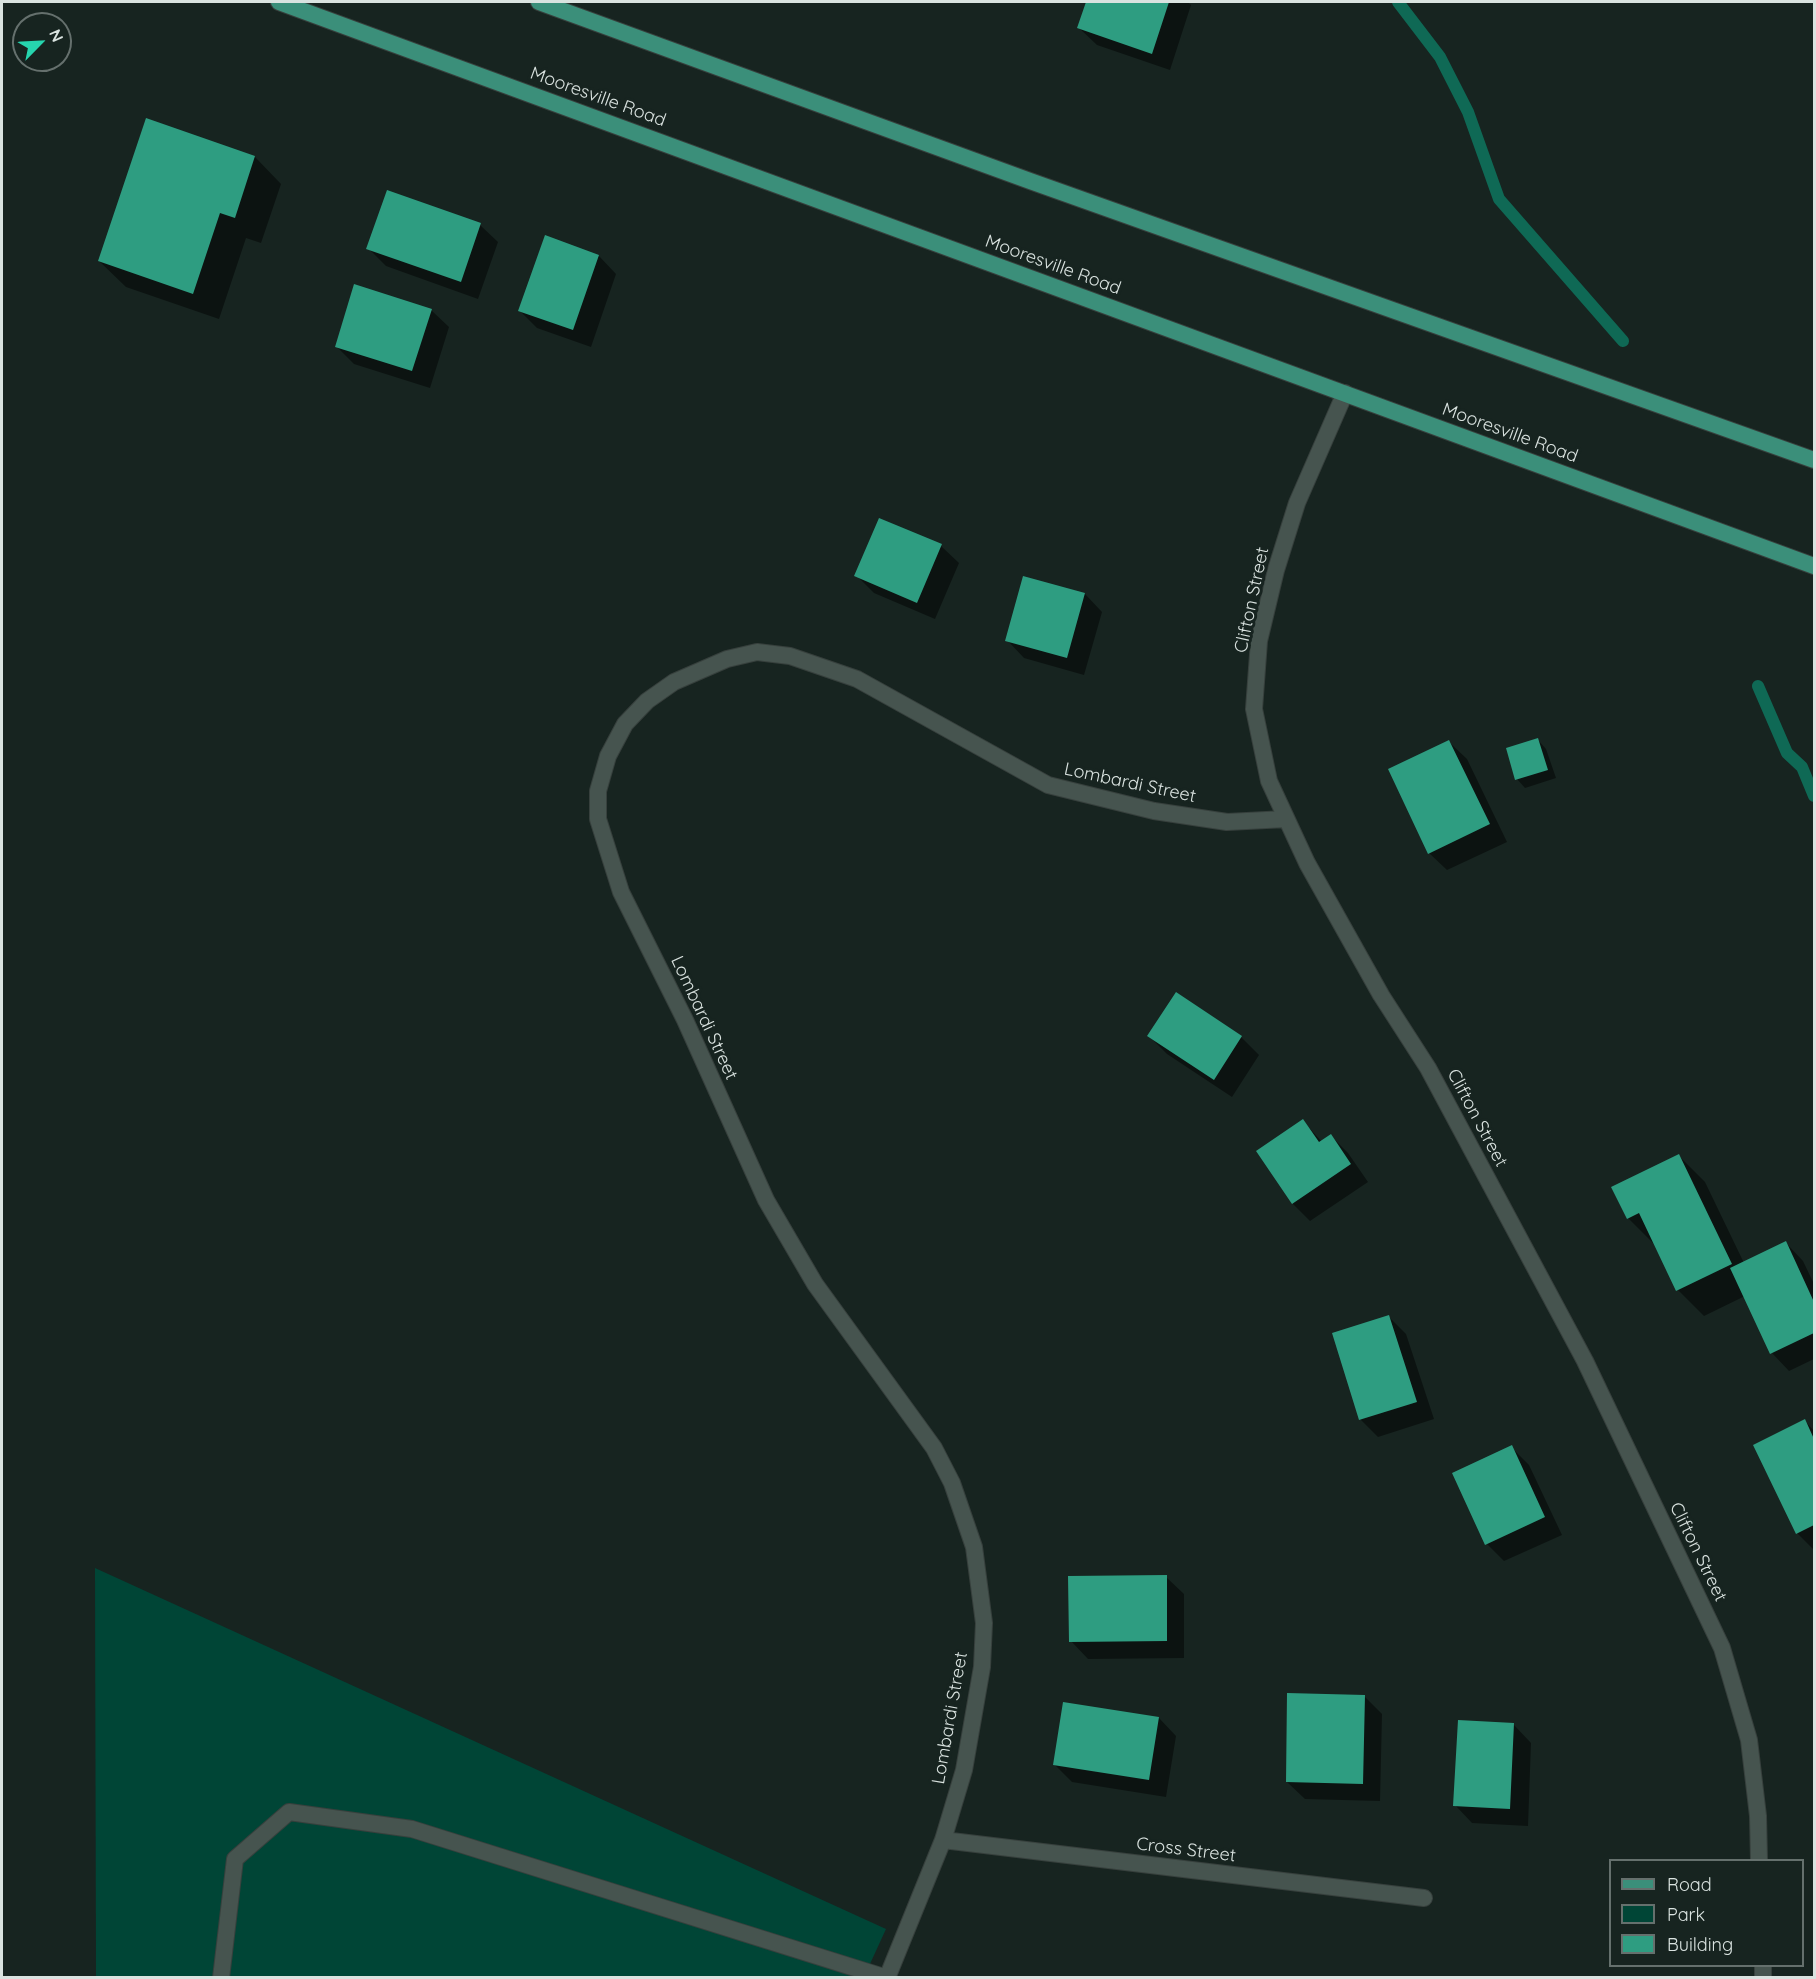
<!DOCTYPE html>
<style>
body{margin:0}
#map{position:relative;width:1816px;height:1979px;overflow:hidden;background:#172420;font-family:Quicksand,sans-serif}
canvas{display:block}
.frame{position:absolute;inset:0;border:3px solid #dae3e0;pointer-events:none}
.legend{position:absolute;left:1609px;top:1859px;width:195px;height:108px;box-sizing:border-box;background:#172420;border:2px solid #65706d;margin:0;padding:8px 10px;list-style:none;font-size:18px;color:#dae3e0}
.legend li{display:flex;align-items:center;gap:12px;height:30px}
.legend b{width:30px;border:2px solid #65706d}
.north{position:absolute;left:12px;top:12px;width:60px;height:60px;box-sizing:border-box;background:#172420;border:2px solid #65706d;border-radius:50%;rotate:66deg;font-size:16px;font-weight:700;line-height:24px;text-align:center;color:#dae3e0}
.north::after{content:'';display:block;margin:auto;width:21px;height:27px;background:#26d5ae;clip-path:polygon(50% 0,100% 100%,50% 72%,0 100%)}
</style>
<div id="map">
<canvas width="1816" height="1979"></canvas>
<div class="frame"></div>
<ul class="legend">
<li><b style="height:8px;background:#3b8f7a"></b>Road</li>
<li><b style="height:16px;background:#004536"></b>Park</li>
<li><b style="height:16px;background:#2e9d81"></b>Building</li>
</ul>
<div class="north">N</div>
</div>
<script>
const ctx = document.querySelector('canvas').getContext('2d');
ctx.lineJoin = 'round';
function paint(path, color) { ctx.fillStyle = color; ctx.fill(path, 'evenodd'); }
function trace(path, color, width, dash) { ctx.strokeStyle = color; ctx.lineWidth = width; ctx.lineCap = dash ? 'butt' : 'round'; ctx.setLineDash(dash || []); ctx.stroke(path); }
function drawText(font, color, halo, rows, align = 'center') {
  ctx.font = font + ' Quicksand,sans-serif'; ctx.lineWidth = 6; ctx.setLineDash([]); ctx.textBaseline = 'middle'; ctx.strokeStyle = halo; ctx.fillStyle = color; for (const [text, x, y, turn = 0] of rows) {
    ctx.save(); ctx.translate(x, y); ctx.rotate((+turn || 0) * Math.PI / 180); ctx.textAlign = isNaN(turn) ? turn : align; if (halo) ctx.strokeText(text, 0, 0); ctx.fillText(text, 0, 0); ctx.restore();
  }
}
paint(new Path2D(`
 M95,1568L886,1929L864,1977H96Z`), '#004536');
paint(new Path2D(`
 M1088,2H1188L1191,5L1170,70L1097,45L1079,28Z
 M255,157L281,184L261,243L246,238L219,319L126,287L99,261Z
 M388,192L480,225L498,242L478,299L386,266L368,248Z
 M599,256L616,274L591,347L537,328L520,311Z
 M431,310L449,327L430,388L354,364L337,347Z
 M941,546L959,563L935,619L874,593L856,575Z
 M1024,578L1085,594L1102,612L1084,675L1024,658L1007,640Z
 M1538,740L1546,749L1556,778L1525,788L1517,779Z
 M1449,742L1467,759L1507,842L1447,870L1429,853Z
 M1176,994L1241,1037L1259,1055L1232,1097L1167,1054L1149,1036Z
 M1303,1121L1322,1142L1331,1136L1348,1153L1368,1182L1310,1221L1293,1204L1258,1151Z
 M1679,1156L1705,1182L1744,1263L1786,1243L1803,1261L1814,1284V1359L1789,1371L1772,1353L1745,1296L1704,1316L1678,1290L1654,1244L1628,1218Z
 M1389,1317L1406,1334L1434,1419L1378,1437L1360,1419Z
 M1805,1421L1814,1431V1550L1797,1533Z
 M1511,1447L1529,1465L1562,1535L1504,1561L1487,1544Z
 M1166,1577L1184,1594V1658L1088,1659L1071,1641Z
 M1364,1696L1382,1714L1380,1801L1305,1799L1287,1782Z
 M1159,1718L1176,1736L1166,1797L1072,1782L1054,1764Z
 M1514,1725L1531,1743L1528,1826L1472,1823L1455,1805Z`), '#0007');
trace(new Path2D(`
 M1398,2L1440,57L1468,112L1499,199L1623,341
 M1758,686L1787,753L1802,767L1814,796`), '#0f6955', 12);
paint(new Path2D(`
 M1086,2H1169L1152,54L1077,28Z
 M146,118L255,156L235,218L220,213L193,294L98,261Z
 M387,190L481,223L461,282L366,249Z
 M545,235L599,255L573,330L518,311Z
 M354,284L432,309L412,371L335,347Z
 M879,518L942,544L917,603L854,576Z
 M1023,576L1085,593L1067,658L1005,641Z
 M1538,738L1548,770L1515,780L1506,748Z
 M1449,740L1490,824L1428,854L1388,769Z
 M1176,992L1242,1036L1214,1080L1147,1036Z
 M1303,1119L1319,1142L1331,1134L1351,1164L1292,1204L1256,1151Z
 M1679,1154L1732,1264L1676,1291L1639,1213L1627,1219L1611,1187Z
 M1786,1241L1814,1302V1333L1770,1354L1730,1268Z
 M1389,1315L1417,1402L1359,1420L1332,1333Z
 M1805,1419L1814,1439V1525L1796,1534L1753,1445Z
 M1512,1445L1545,1517L1485,1545L1452,1473Z
 M1167,1575V1641L1069,1642L1068,1576Z
 M1287,1693L1365,1695L1363,1784L1286,1782Z
 M1063,1702L1159,1717L1149,1780L1053,1765Z
 M1458,1720L1514,1723L1510,1809L1453,1806Z`), '#2e9d81');
const service = new Path2D(`
 M221,1978L235,1859L289,1812L412,1829L887,1978`);
const minor = new Path2D(`
 M1345,393L1297,503L1276,570L1259,641L1254,709L1269,781L1307,863L1381,995L1428,1068L1585,1361L1722,1648L1749,1740L1758,1816L1759,1860
 M943,1840L1424,1898
 M1763,1966V1978
 M887,1978L943,1840L964,1770L982,1667L984,1623L974,1547L952,1483L934,1448L815,1284L766,1200L685,1020L621,892L598,819V791L608,756L625,724L647,701L674,682L727,659L757,652L790,656L857,679L1048,785L1154,811L1227,822L1286,819`);
const primary = new Path2D(`
 M279,2L1814,566
 M539,2L1030,181L1814,460`);
trace(service, '#37403d', 18);
trace(minor, '#37403d', 18);
trace(primary, '#37403d', 18);
trace(service, '#46544f', 16);
trace(minor, '#46544f', 16);
trace(primary, '#3b8f7a', 16);
drawText('18px', '#dae3e0', '#172420', [
 ["Mooresville Road",598,97,20],
 ["Mooresville Road",1053,265,20],
 ["Mooresville Road",1510,433,20],
 ["Clifton Street",1252,600,-78],
 ["Lombardi Street",1130,783,12],
 ["Lombardi Street",704,1018,65],
 ["Clifton Street",1477,1118,62],
 ["Clifton Street",1698,1552,64],
 ["Lombardi Street",950,1718,-80],
 ["Cross Street",1186,1850,7]
]);
</script>
